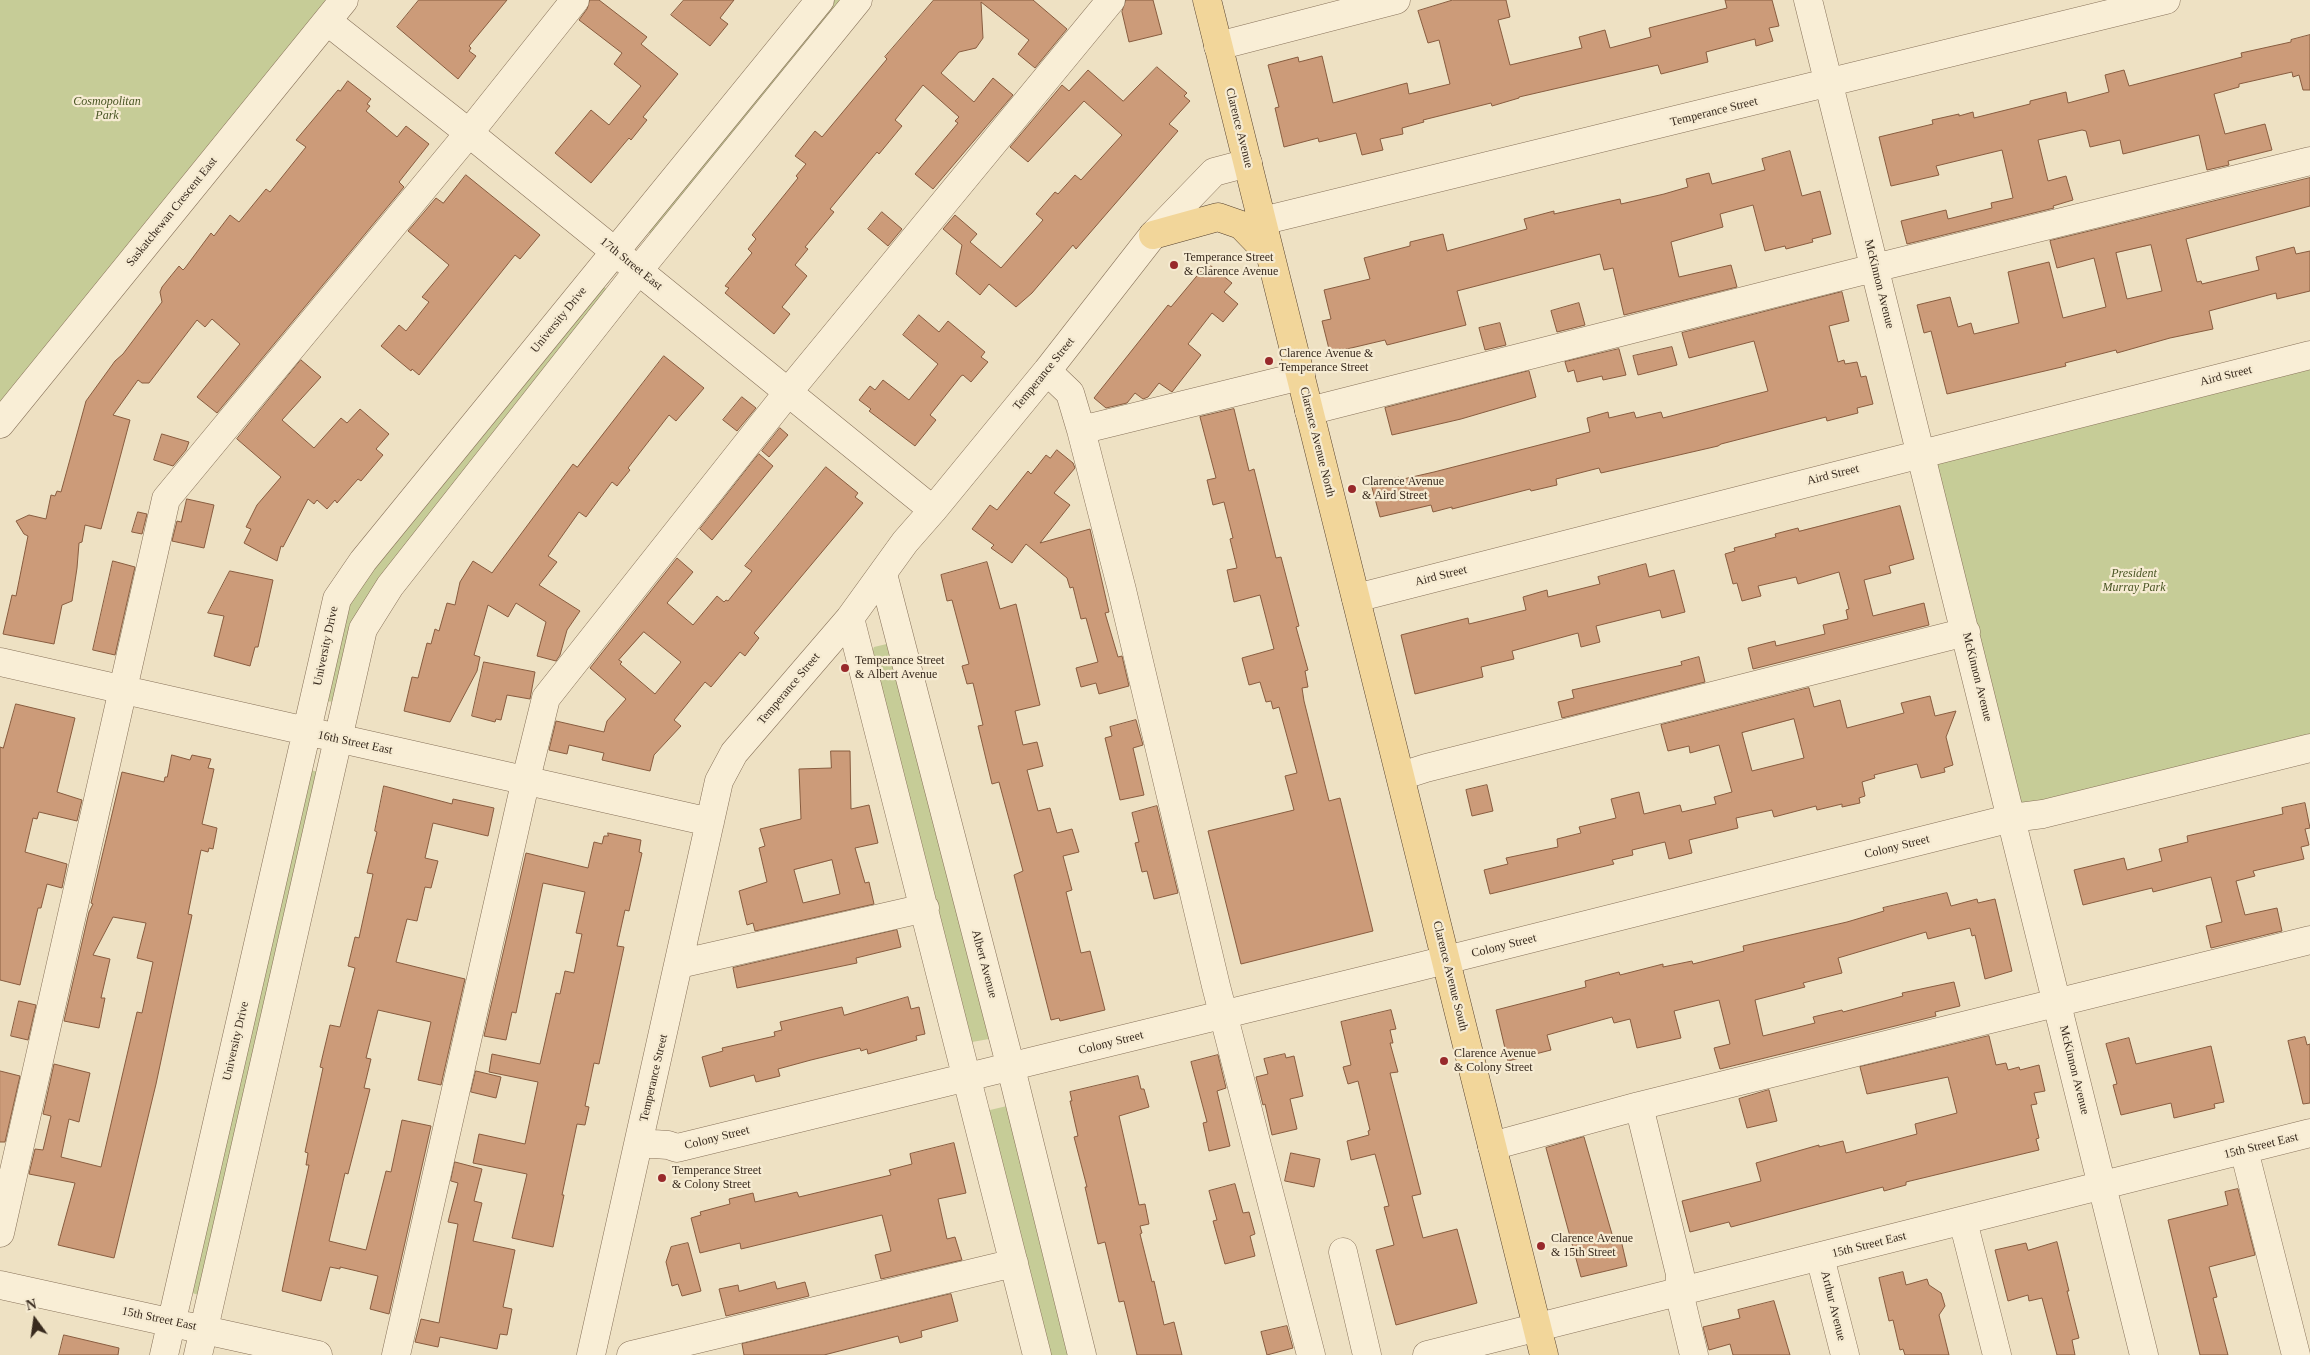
<!DOCTYPE html>
<style>
body{margin:0}
#map{position:relative;width:2310px;height:1355px;overflow:hidden;background:#eee1c3;font-family:Georgia,serif}
canvas{display:block}
.north{position:absolute;left:10px;top:1295px;width:50px;height:50px;-webkit-text-stroke:4px #f6ebd2;paint-order:stroke;rotate:346deg;font-size:14px;font-weight:700;line-height:20px;text-align:center;color:#382a1e}
.north::after{content:'';display:block;margin:auto;width:18px;height:22px;background:#382a1e;clip-path:polygon(50% 0,100% 100%,50% 72%,0 100%)}
</style>
<div id="map">
<canvas width="2310" height="1355"></canvas>
<div class="north">N</div>
</div>
<script>
const ctx = document.querySelector('canvas').getContext('2d');
ctx.lineJoin = 'round';
function paint(path, color) { ctx.fillStyle = color; ctx.fill(path, 'evenodd'); }
function trace(path, color, width, dash) { ctx.strokeStyle = color; ctx.lineWidth = width; ctx.lineCap = dash ? 'butt' : 'round'; ctx.setLineDash(dash || []); ctx.stroke(path); }
function drawText(font, color, halo, rows, align = 'center') {
  ctx.font = font + ' Georgia,serif'; ctx.lineWidth = 4.5; ctx.setLineDash([]); ctx.textBaseline = 'middle'; ctx.strokeStyle = halo; ctx.fillStyle = color; for (const [text, x, y, turn = 0] of rows) {
    ctx.save(); ctx.translate(x, y); ctx.rotate((+turn || 0) * Math.PI / 180); ctx.textAlign = isNaN(turn) ? turn : align; if (halo) ctx.strokeText(text, 0, 0); ctx.fillText(text, 0, 0); ctx.restore();
  }
}
paint(new Path2D(`
 M0,0H326L0,423Z
 M830,0H848L654,237L647,231Z
 M601,285L610,291L399,557L335,702L326,701L339,630L354,593Z
 M2310,356V743L2012,818L1921,453Z
 M891,643L991,1034L989,1039L972,1042L872,652L874,647Z
 M309,770L320,772L202,1296L192,1293L191,1291Z
 M1007,1106L1072,1355H1047L987,1114L990,1110Z`), '#c6cc97');
const building = new Path2D(`
 M419,0H507L469,46L471,48L469,51L476,56L458,79L397,27Z
 M590,0H599L647,37L641,44L678,74L643,117L647,120L631,140L629,138L591,183L555,153L591,110L609,125L641,86L614,64L622,53L579,20L587,9Z
 M684,0H734L720,18L728,24L710,46L671,15Z
 M934,0H1033L1067,29L1035,68L1018,54L1029,40L981,2L983,38L976,48L959,52L941,73L974,102L993,78L1013,95L933,189L915,174L958,123L955,121L959,117L923,85L895,120L902,126L879,154L877,152L830,209L834,212L805,247L808,249L795,265L807,276L782,307L790,314L774,334L725,293L729,288L725,286L752,253L748,249L756,239L752,235L798,178L796,176L806,164L795,156L815,131L822,137L887,59L885,57Z
 M1126,0H1153L1162,34L1129,42L1122,12Z
 M1453,0H1506L1510,17L1498,20L1510,65L1582,48L1579,37L1605,30L1610,48L1651,37L1649,28L1727,8L1725,0H1772L1779,26L1769,28L1773,41L1756,46L1755,39L1706,52L1708,62L1661,74L1658,65L1519,97V98L1492,106L1491,103L1423,120L1424,122L1402,128L1403,134L1380,139L1383,150L1362,155L1356,133L1319,142L1318,138L1284,147L1275,108L1279,107L1268,65L1298,57L1299,62L1322,56L1333,103L1407,83L1409,94L1450,84L1439,40L1428,43L1418,11Z
 M2310,35V90H2303L2299,75L2293,77L2292,72L2239,84V87L2214,94L2225,134L2265,124L2272,150L2228,161L2229,165L2207,170L2199,135L2123,154L2120,140L2090,147L2086,131L2082,130L2038,140L2048,181L2066,176L2073,200L2053,206L2054,208L1907,244L1901,221L1946,210L1948,219L1992,208L1991,203L2013,198L2002,150L1936,166L1939,175L1891,186L1879,137L1933,124L1932,120L1959,114V116L1973,112L1974,118L2030,104V101L2066,92L2068,103L2109,92L2105,75L2124,70L2129,86L2242,57L2241,53L2291,42V40Z
 M1157,67L1187,93L1184,96L1190,101L1169,124L1178,131L1076,249L1073,245L1032,293L1016,307L989,284L980,295L956,274L962,245L943,229L955,215L977,234L970,242L1001,268L1043,220L1036,214L1055,192L1058,194L1075,175L1081,180L1122,135L1084,101L1028,162L1010,147L1062,85L1069,91L1088,70L1123,101Z
 M348,81L371,99L367,104L370,106L366,111L397,137L406,126L429,144L399,182L404,187L217,413L197,397L240,344L212,319L205,327L197,320L149,383H142L138,380L113,415L130,420L101,529L85,525L82,542L79,543L77,568L72,601L62,605L54,644L3,634L12,595L16,596L28,536L24,534L16,521L29,515L46,519L51,495L55,496L57,491L61,492L86,401L115,361L123,354L162,302L160,292L162,287L179,266L183,270L185,268L211,233L214,236L230,215L239,222L266,189L270,192L306,147L296,140L338,90L340,91Z
 M1790,151L1802,196L1820,191L1831,234L1812,239L1813,242L1786,249L1785,246L1765,251L1753,205L1720,214L1723,227L1671,242L1679,277L1731,265L1737,287L1624,315L1613,268L1604,270L1600,254L1457,291L1466,325L1387,345L1385,340L1330,353L1322,321L1331,319L1324,290L1370,279L1364,258L1410,246V242L1443,234L1447,251L1527,229L1524,219L1554,211V214L1620,199L1621,204L1664,194L1688,187L1686,179L1709,173L1712,184L1765,170L1762,159Z
 M466,175L540,235L520,259L515,255L419,375L412,369L411,371L381,346L399,325L406,331L429,302L422,297L449,265L408,231L436,198L443,203Z
 M2310,178V206L2186,239L2197,282L2201,281L2202,284L2259,270L2256,257L2294,247L2296,254L2310,251V291L2277,299L2276,293L2209,311L2213,329L2170,338L2117,353L2116,350L2065,363L2066,366L1947,394L1931,331L1924,333L1917,305L1950,297L1958,327L1971,323L1974,334L2019,323L2008,272L2049,262L2063,318L2106,307L2094,258L2057,268L2050,241ZM2151,245L2162,291L2127,299L2116,253Z
 M882,212L902,229L888,246L868,229Z
 M1211,266L1232,283L1224,292L1238,304L1223,322L1212,313L1188,344L1201,355L1172,392L1159,383L1148,397L1143,399L1135,393L1127,403L1106,408L1094,398L1168,305L1171,307L1201,271L1205,274Z
 M1842,292L1849,321L1829,326L1838,362L1844,360L1845,364L1857,362L1861,377L1866,376L1873,404L1857,408L1858,413L1827,421L1826,417L1721,444L1718,446L1601,473L1599,468L1556,479L1557,485L1531,491L1530,489L1452,509V507L1433,512L1431,505L1380,517L1371,484L1399,477V480L1434,472L1590,432L1587,418L1608,412L1609,418L1634,412L1636,418L1661,412L1663,418L1768,391L1754,341L1689,358L1682,333Z
 M1579,303L1585,325L1557,332L1551,311Z
 M919,315L939,332L948,321L985,352L981,357L988,362L971,382L963,375L961,376L930,415L936,420L915,446L869,411L871,409L859,400L870,386L875,390L883,380L909,400L938,364L903,335Z
 M1500,323L1506,345L1485,350L1479,328Z
 M1672,347L1677,365L1638,375L1633,356Z
 M1619,349L1626,375L1603,380L1602,376L1577,382L1574,370L1568,372L1565,362Z
 M664,356L704,388L676,421L669,415L628,468L630,470L617,486L612,482L586,517L579,512L548,556L557,562L539,585L580,611L567,630L560,655L556,661L537,656L546,622L516,603L508,617L488,605L474,655L480,657L477,671L450,722L404,711L412,677L418,678L427,643L431,644L435,629L439,631L447,603L455,605L460,582L473,561L492,573L573,464L577,467Z
 M301,360L321,377L282,420L314,448L341,418L347,423L360,409L389,434L376,449L383,455L361,481L358,479L337,503L335,500L327,509L317,500L314,504L308,499L283,547L281,546L277,561L244,543L251,529L246,527L257,505L281,477L237,439Z
 M1529,371L1536,397L1461,419L1392,435L1385,408Z
 M742,397L756,408L737,431L723,420Z
 M1234,409L1249,471L1254,469L1276,558L1281,557L1299,626L1296,627L1308,670L1305,671L1308,687L1302,688L1304,701L1329,801L1340,798L1373,931L1241,964L1208,831L1294,810L1285,776L1297,773L1279,707L1273,709L1271,701L1266,702L1260,682L1249,685L1242,658L1274,649L1260,595L1234,602L1227,570L1237,568L1230,539L1233,538L1224,502L1213,505L1207,480L1216,478L1200,417Z
 M780,428L788,435L769,457L762,451Z
 M162,434L189,442L186,450L173,466L154,460Z
 M1057,450L1073,463L1075,468L1054,493L1070,505L1040,543L1090,529L1109,612L1105,613L1118,657L1122,656L1129,686L1099,694L1096,683L1081,687L1076,668L1098,662L1086,618L1081,619L1073,587L1070,588L1067,578L1026,544L1012,563L991,548L994,545L972,529L990,505L997,510L1028,471L1031,474L1046,455L1050,458Z
 M759,454L773,466L712,540L700,529Z
 M826,467L858,493L855,497L863,503L754,633L759,638L745,656L740,652L711,687L705,682L674,720L681,726L654,755L650,771L602,760L604,753L569,745L567,754L549,750L556,721L604,732L607,721L626,699L590,668L677,558L693,572L667,603L693,625L717,596L724,602L726,600L728,601L752,571L745,566ZM644,632L681,662L655,694L620,664L622,662L619,660Z
 M187,499L214,505L204,548L172,541L177,521L181,522Z
 M1900,506L1914,559L1889,566L1891,573L1864,580L1873,616L1924,603L1929,625L1753,669L1748,648L1775,641L1776,646L1825,634L1823,625L1848,619L1846,610L1849,609L1839,572L1798,584L1796,577L1758,586L1761,596L1742,601L1737,583L1733,584L1725,554L1735,551L1734,548L1776,537L1775,534L1798,528L1799,531Z
 M138,512L147,514L142,534L132,532Z
 M113,561L135,567L115,655L93,650Z
 M987,562L1000,609L1016,604L1040,705L1015,711L1023,745L1037,742L1043,766L1027,770L1038,811L1050,808L1057,833L1072,829L1079,852L1063,856L1072,890L1066,892L1081,953L1090,951L1105,1010L1060,1021L1059,1018L1051,1020L1014,875L1023,871L999,782L992,784L978,726L983,725L973,683L967,684L962,666L969,664L952,600L947,601L941,575Z
 M1646,564L1649,577L1674,570L1685,612L1662,618L1660,610L1596,626L1600,642L1581,647L1578,633L1512,651L1514,659L1481,667L1483,677L1415,694L1401,635L1468,618L1469,624L1526,610L1523,597L1547,590L1548,597L1600,584L1598,577Z
 M230,571L273,580L258,647H255L250,666L214,656L224,616L208,613Z
 M1699,657L1705,682L1562,718L1558,702L1574,698L1572,690L1682,665L1681,662Z
 M484,662L535,672L530,699L507,695L501,720L496,719L495,722L472,716Z
 M1809,688L1814,707L1840,700L1847,728L1904,713L1901,703L1930,696L1935,716L1956,711L1946,737L1953,765L1944,768L1945,772L1921,778L1917,764L1874,775L1875,778L1862,782L1865,796L1859,798L1860,803L1842,807V804L1817,810L1816,806L1774,817L1772,810L1736,818L1738,828L1689,840L1692,853L1669,859L1665,842L1632,850L1633,855L1612,860L1614,864L1490,894L1484,870L1508,864L1506,858L1558,847L1557,839L1581,833L1579,827L1616,818L1611,799L1639,792L1644,814L1680,805L1682,812L1716,804L1714,797L1732,792L1719,745L1690,753L1689,746L1668,751L1661,725ZM1794,719L1804,758L1752,771L1742,733Z
 M16,704L75,718L57,792L82,800L77,821L39,812L37,819L33,818L25,852L67,864L62,888L47,884L41,908H38L20,985L0,980V747L3,748Z
 M1136,720L1143,745L1133,748L1144,795L1120,800L1105,738L1112,736L1110,727Z
 M831,751H850L851,809L869,805L878,843L855,848L865,883L869,882L874,904L755,931L753,923L747,925L739,891L767,882L759,848L765,846L760,829L801,819L799,769L831,768ZM832,860L840,894L803,903L794,870Z
 M172,755L190,760L192,755L211,759L208,768L214,769L202,824L217,828L213,849L209,848L208,852L201,850L188,914L192,915L156,1084L114,1258L58,1245L75,1183L29,1174L35,1149L43,1150L51,1116L43,1114L54,1064L90,1073L79,1122L69,1119L61,1157L101,1167L137,1012L142,1013L153,962L137,958L146,923L113,917L93,955L110,959L101,998H105L99,1028L64,1021L89,912L93,904L91,903L122,772L164,782L165,777H167Z
 M1487,785L1493,811L1472,816L1466,790Z
 M384,786L452,804L453,799L494,808L488,836L433,823L425,858L438,861L431,888L425,887L417,921L407,919L396,962L465,979L441,1085L418,1080L431,1022L378,1010L366,1058L371,1059L364,1088L370,1089L348,1174L345,1173L329,1241L366,1250L386,1171L391,1172L402,1120L431,1126L389,1314L370,1309L378,1276L340,1267V1269L330,1267L321,1301L282,1291L309,1165H306L308,1153L305,1152L323,1068L320,1067L330,1025L340,1027L355,968L348,966L355,937L359,938L373,874L367,873L377,832L375,831Z
 M2305,803L2310,828L2305,829L2309,845L2301,847L2304,859L2253,871L2255,876L2236,881L2245,915L2277,908L2282,931L2211,948L2206,926L2222,922L2211,877L2153,892L2152,888L2083,905L2074,870L2124,858L2127,870L2162,861L2159,849L2188,842L2187,836L2283,814L2282,808Z
 M1157,806L1178,893L1154,899L1147,871L1142,872L1135,843L1139,842L1132,813Z
 M608,833L641,840L639,852L642,853L629,911L625,910L617,946L624,947L599,1064L594,1063L585,1106L589,1107L585,1125L577,1124L562,1195H564L553,1247L512,1238L527,1174L473,1163L479,1134L525,1144L538,1082L489,1072L492,1054L540,1064L556,993L560,994L565,971L574,973L582,934L576,933L585,892L543,883L516,1013L512,1012L506,1040L484,1036L526,853L588,868L594,842L602,844L604,836H608Z
 M1947,893L1951,906L1977,899L1978,903L1995,899L2012,971L1985,979L1975,935L1972,936L1970,928L1928,939L1926,932L1838,958L1842,973L1803,983L1805,987L1755,1000L1763,1036L1815,1023L1813,1017L1842,1010L1843,1012L1903,996L1902,993L1954,982L1960,1006L1935,1012L1936,1016L1720,1069L1714,1048L1730,1044L1719,1000L1674,1011L1681,1038L1637,1048L1630,1019L1614,1023L1612,1017L1547,1035L1551,1050L1508,1061L1496,1010L1586,987L1585,981L1619,972L1620,975L1663,964V967L1692,961L1693,964L1744,951L1743,946L1847,922L1884,911L1883,908Z
 M897,930L901,947L856,958L857,963L737,988L733,968Z
 M908,997L911,1009L919,1007L925,1034L916,1036L917,1040L868,1054L867,1049L861,1051L860,1048L811,1060L778,1069L780,1076L756,1082L754,1075L710,1087L702,1057L723,1051L722,1048L775,1036L774,1032L782,1030L780,1022L842,1007L844,1015Z
 M19,1001L36,1005L28,1040L11,1036Z
 M1391,1010L1396,1029L1390,1030L1393,1043H1390L1398,1072L1390,1073L1421,1194L1412,1196L1423,1238L1457,1229L1477,1303L1396,1325L1376,1250L1394,1245L1384,1207L1389,1206L1375,1154L1351,1160L1347,1141L1369,1135L1368,1131L1370,1130L1358,1081L1348,1084L1343,1067L1351,1065L1341,1022Z
 M1989,1036L1996,1065L2006,1063L2008,1070L2019,1067L2020,1070L2039,1065L2045,1091L2034,1093L2037,1104L2031,1105L2039,1138L2036,1139L2039,1150L1906,1182V1185L1884,1191L1883,1187L1731,1227L1729,1222L1690,1232L1682,1201L1761,1181L1756,1163L1819,1145V1147L1843,1141L1846,1153L1917,1134L1915,1124L1957,1113L1948,1077L1867,1094L1860,1067Z
 M2305,1037L2307,1045L2310,1044V1103L2303,1104L2288,1041Z
 M2129,1038L2136,1064L2211,1046L2224,1102L2214,1104L2215,1108L2174,1118L2171,1103L2121,1115L2113,1085L2117,1084L2106,1044Z
 M1285,1054L1286,1058L1294,1056L1303,1096L1290,1099L1297,1129L1272,1135L1265,1104L1263,1105L1256,1077L1268,1074L1264,1059Z
 M1218,1055L1226,1088L1217,1091L1230,1146L1209,1151L1203,1123L1207,1122L1191,1062Z
 M0,1071L20,1076L5,1142H0Z
 M476,1071L501,1077L496,1098L471,1092Z
 M1138,1076L1141,1089H1144L1149,1107L1119,1116L1139,1205L1145,1204L1149,1224L1140,1226L1142,1233L1140,1234L1152,1282L1154,1281L1164,1325L1174,1322L1182,1355H1137L1124,1301L1119,1302L1105,1242L1098,1244L1085,1187H1087L1074,1137L1078,1136L1070,1101H1072L1070,1092Z
 M1769,1090L1777,1121L1747,1128L1739,1099Z
 M1584,1137L1614,1241L1621,1240L1627,1266L1581,1277L1546,1148Z
 M954,1143L966,1193L938,1199L947,1239L955,1237L962,1260L881,1279L875,1255L891,1251L882,1215L741,1249L740,1243L700,1253L691,1218L701,1215L700,1212L730,1204L729,1199L753,1193L755,1202L797,1192L799,1197L891,1175L889,1170L912,1164L910,1154Z
 M1291,1153L1320,1159L1314,1187L1285,1181Z
 M455,1162L482,1169L474,1201L482,1203L473,1241L515,1250L503,1307L512,1309L507,1335L500,1334L497,1349L440,1337L438,1347L415,1342L421,1319L439,1323L458,1224L448,1222L458,1183L451,1181Z
 M1235,1184L1243,1213L1249,1212L1255,1234L1250,1236L1255,1256L1225,1264L1213,1221L1217,1220L1209,1191Z
 M2238,1189L2255,1255L2209,1267L2217,1297L2213,1298L2228,1355H2200L2168,1220L2228,1205L2225,1192Z
 M2057,1242L2069,1291H2067L2079,1338L2072,1340L2075,1355H2057L2042,1298L2029,1301L2028,1295L2008,1301L1995,1250L2026,1243L2028,1250Z
 M688,1243L701,1291L682,1296L678,1284L672,1286L666,1262L671,1247Z
 M1903,1272L1906,1285L1927,1279L1929,1285L1941,1293L1945,1306L1939,1315L1949,1355H1905L1903,1349L1900,1350L1893,1320L1889,1321L1879,1278Z
 M775,1282L777,1289L805,1282L809,1296L726,1316L719,1289L738,1285L739,1291Z
 M951,1294L958,1321L921,1331L922,1337L900,1343L898,1336L824,1355H744L742,1344Z
 M1774,1301L1790,1355H1733L1730,1344L1709,1350L1703,1327L1740,1318L1738,1310Z
 M1287,1326L1293,1348L1267,1355L1261,1332Z
 M64,1335L119,1348L118,1355H59Z`);
paint(building, '#cc9b79');
trace(building, '#885c3f', 1);
const minor = new Path2D(`
 M1808,0L2144,1355
 M327,21L469,133L933,510
 M1218,46L1396,0
 M1262,221L2166,0
 M1047,371L1070,393L1081,430L1122,590L1216,986L1311,1355
 M1309,411L1858,272L2310,161
 M0,424L344,0
 M1081,430L1301,376
 M883,574L1011,1068L1082,1355
 M1356,598L2310,355
 M850,618L1037,1355
 M0,662C236,717 474,767 710,822
 M1401,776L1426,768L1966,632
 M679,964L925,908
 M1639,1106L1680,1274L1679,1292L1694,1355
 M639,1143L668,1145L677,1148L1414,968L2012,818L2043,814L2310,748
 M1492,1146L1639,1106L2310,940
 M2244,1150L2296,1355
 M1963,1221L1997,1355
 M0,1233L166,499L469,133L575,0
 M1343,1252L1367,1355
 M1820,1257L1845,1355
 M0,1285L318,1355
 M164,1355L337,599L363,561L820,0
 M198,1355L363,629L390,586L638,271L858,0
 M396,1355L526,779L546,698L789,391L1111,0
 M591,1355L719,781L734,753L850,618L905,542L933,510L1047,371L1153,235L1214,172L1248,163
 M631,1355L1014,1263
 M1427,1355L2310,1133`);
const major = new Path2D(`
 M1207,0L1544,1355
 M1153,235L1218,217L1241,225L1270,255`);
trace(minor, '#88725a', 29);
trace(major, '#56412e', 29);
trace(minor, '#f9eed6', 28);
trace(major, '#f2d69a', 28);
for (const [x, y, r, color] of [
 [1174,265,5,"#98292b"],
 [1269,361,5,"#98292b"],
 [1352,489,5,"#98292b"],
 [845,668,5,"#98292b"],
 [1444,1061,5,"#98292b"],
 [662,1178,5,"#98292b"],
 [1541,1246,5,"#98292b"]
]) { const dot = new Path2D(); dot.arc(x, y, r, 0, 2 * Math.PI); ctx.fillStyle = color; ctx.fill(dot); trace(dot, '#f6ebd2', 2); }
drawText('italic 12px', '#495524', '#f6ebd2', [
 ["Cosmopolitan",107,102],
 ["Park",107,116],
 ["President",2134,574],
 ["Murray Park",2134,588]
]);
drawText('12px', '#382a1e', '#f6ebd2', [
 ["Temperance Street",1714,112,-14],
 ["Clarence Avenue",1239,128,76],
 ["Saskatchewan Crescent East",172,212,-51],
 ["17th Street East",631,264,39],
 ["McKinnon Avenue",1879,284,76],
 ["University Drive",559,320,-51],
 ["Temperance Street",1044,374,-51],
 ["Aird Street",2226,376,-14],
 ["Clarence Avenue North",1317,442,76],
 ["Aird Street",1833,475,-14],
 ["Aird Street",1441,576,-14],
 ["University Drive",326,646,-78],
 ["McKinnon Avenue",1977,677,76],
 ["Temperance Street",789,689,-50],
 ["16th Street East",355,743,12],
 ["Colony Street",1897,847,-14],
 ["Colony Street",1504,946,-14],
 ["Albert Avenue",984,964,75],
 ["Clarence Avenue South",1450,976,76],
 ["University Drive",236,1041,-77],
 ["Colony Street",1111,1043,-14],
 ["McKinnon Avenue",2074,1070,76],
 ["Temperance Street",654,1078,-77],
 ["Colony Street",717,1138,-14],
 ["15th Street East",2261,1146,-14],
 ["15th Street East",1869,1245,-14],
 ["Arthur Avenue",1833,1306,76],
 ["15th Street East",159,1319,12]
]);
drawText('12px', '#382a1e', '#f6ebd2', [
 ["Temperance Street",1184,258],
 ["& Clarence Avenue",1184,272],
 ["Clarence Avenue &",1279,354],
 ["Temperance Street",1279,368],
 ["Clarence Avenue",1362,482],
 ["& Aird Street",1362,496],
 ["Temperance Street",855,661],
 ["& Albert Avenue",855,675],
 ["Clarence Avenue",1454,1054],
 ["& Colony Street",1454,1068],
 ["Temperance Street",672,1171],
 ["& Colony Street",672,1185],
 ["Clarence Avenue",1551,1239],
 ["& 15th Street",1551,1253]
], 'left');
</script>
